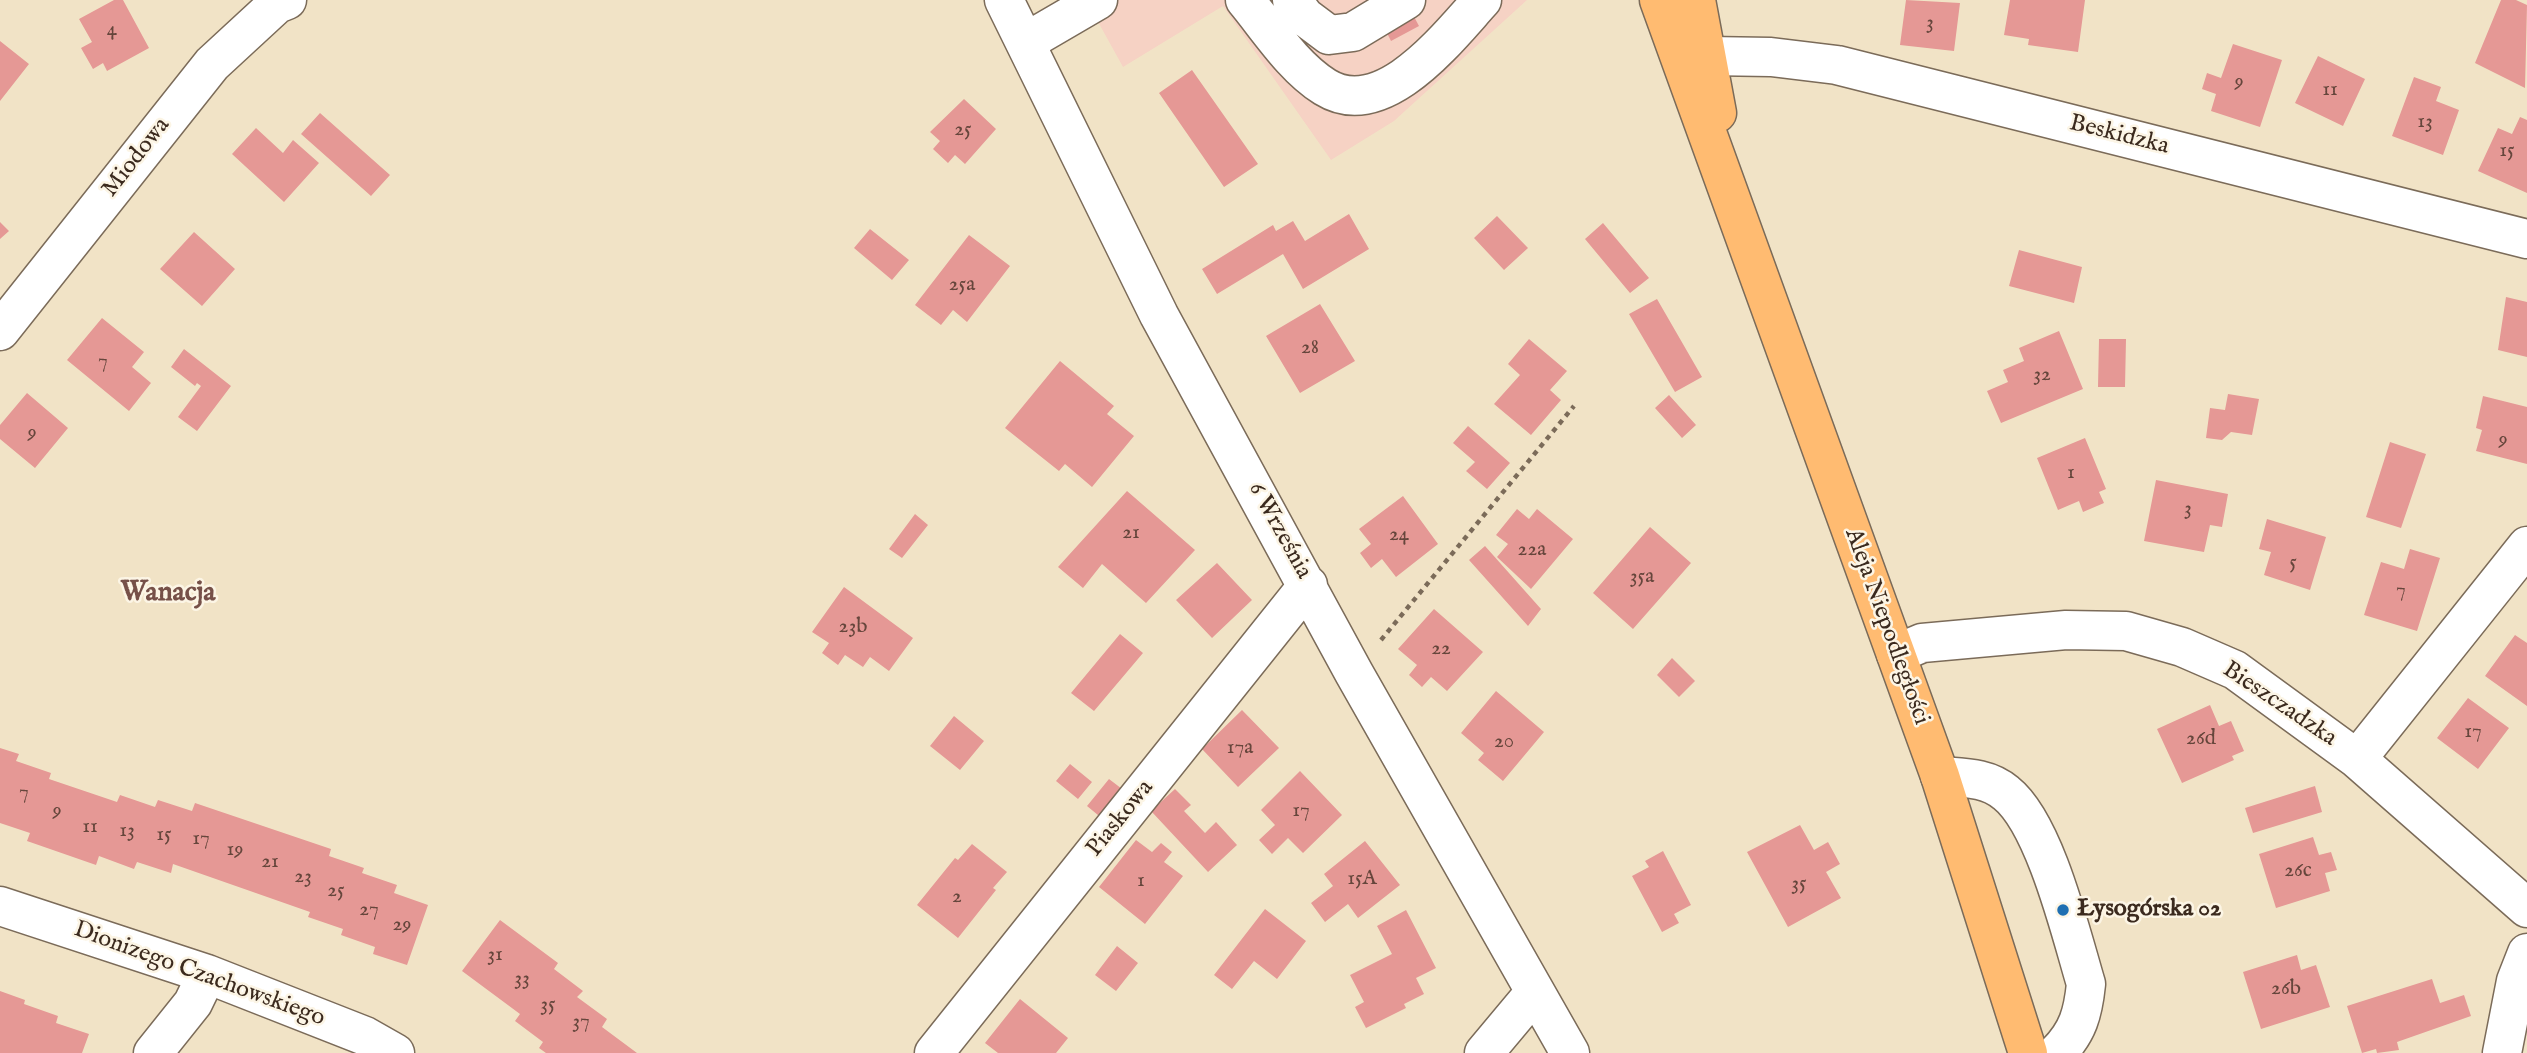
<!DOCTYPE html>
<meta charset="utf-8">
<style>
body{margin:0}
canvas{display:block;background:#f1e3c6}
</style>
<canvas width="2527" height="1053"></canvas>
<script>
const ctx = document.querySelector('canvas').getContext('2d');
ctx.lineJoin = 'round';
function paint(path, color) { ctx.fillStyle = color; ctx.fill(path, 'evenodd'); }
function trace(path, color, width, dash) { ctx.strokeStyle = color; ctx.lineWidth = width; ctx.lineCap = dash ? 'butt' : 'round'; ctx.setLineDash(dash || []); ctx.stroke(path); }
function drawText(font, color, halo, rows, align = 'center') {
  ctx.font = font + ' "IM FELL English",serif'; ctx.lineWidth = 5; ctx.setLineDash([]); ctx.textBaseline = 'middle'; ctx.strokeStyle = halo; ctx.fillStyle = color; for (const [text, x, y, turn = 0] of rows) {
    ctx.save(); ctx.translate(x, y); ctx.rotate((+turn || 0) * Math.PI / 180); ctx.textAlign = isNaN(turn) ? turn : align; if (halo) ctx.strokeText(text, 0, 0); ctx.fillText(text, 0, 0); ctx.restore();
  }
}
paint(new Path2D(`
 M1086,0H1527L1394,121L1331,160L1223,6L1123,67Z`), '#f6d2c4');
paint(new Path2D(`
 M114,0H123L149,48L107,71L103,63L93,69L81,48L92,42L79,19Z
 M1405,0L1419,26L1391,41L1372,3Z
 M1906,0L1960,3L1954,51L1900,45Z
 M2010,0H2085L2078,52L2028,45L2029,39L2004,35Z
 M2501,0H2516L2527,5L2525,88L2475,63Z
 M0,41L29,64L0,101Z
 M2233,44L2282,60L2260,127L2211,111L2216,94L2202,89L2207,73L2221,78Z
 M2318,56L2365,79L2343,126L2295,103Z
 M1192,70L1258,164L1224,187L1159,93Z
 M2414,77L2441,87L2436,101L2459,110L2443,155L2392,136Z
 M964,99L996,129L965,164L955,155L948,163L933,149L940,141L930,132Z
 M320,113L390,175L371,196L301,134Z
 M2520,117L2527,120V193L2478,171L2498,128L2512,134Z
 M256,128L283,153L293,140L319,163L284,202L232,154Z
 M1349,214L1369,249L1303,289L1283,254L1217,294L1202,269L1273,225L1276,231L1293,221L1305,241Z
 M1497,216L1528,248L1504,270L1474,238Z
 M0,222L9,231L0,239Z
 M1603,223L1649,278L1630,293L1585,239Z
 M870,229L909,260L892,280L854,248Z
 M194,232L235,269L202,306L160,269Z
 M969,235L1010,266L967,322L953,310L941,325L915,305Z
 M2019,250L2082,267L2074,303L2009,286Z
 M2506,297L2527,302V357L2498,350Z
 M1657,299L1702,377L1675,392L1629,314Z
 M1320,304L1355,361L1300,393L1266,336Z
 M102,318L144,352L132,367L151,383L129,411L67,360Z
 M2059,331L2083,389L2001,423L1987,391L2008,382L2003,370L2024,361L2019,348Z
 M1529,339L1567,371L1550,390L1561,400L1531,435L1494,404L1520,375L1508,364Z
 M2099,339H2126L2125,387H2098Z
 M184,349L231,386L197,431L178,417L201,386L197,383L195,386L171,367Z
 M1060,361L1114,406L1107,414L1134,436L1092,487L1065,464L1059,471L1005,428Z
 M27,393L68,428L35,468L0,439V425Z
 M2228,394L2259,399L2252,435L2231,432L2222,440L2206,438L2210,408L2225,410Z
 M1669,395L1696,425L1682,438L1655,408Z
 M2483,396L2527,407V464L2476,451L2482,430L2476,428Z
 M1468,426L1510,463L1487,489L1466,471L1475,462L1453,443Z
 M2085,438L2106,489L2099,492L2104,503L2083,512L2079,501L2058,510L2037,458Z
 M2390,442L2426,454L2401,528L2366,517Z
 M2156,480L2228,494L2222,527L2210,525L2204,552L2144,541Z
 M1127,491L1195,550L1146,603L1102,564L1083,588L1058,567Z
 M1403,496L1438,544L1396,577L1382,559L1371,568L1360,553L1371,544L1359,529Z
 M1517,509L1529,519L1537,509L1573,539L1531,589L1497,557L1508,544L1496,535Z
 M915,514L928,525L902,558L889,549Z
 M2267,519L2326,537L2310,590L2264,575L2271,552L2259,549Z
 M1650,527L1691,563L1633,629L1593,593Z
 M1485,546L1541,609L1528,626L1469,560Z
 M2410,549L2440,558L2417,631L2364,615L2381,562L2404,569Z
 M1217,563L1252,600L1212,638L1176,600Z
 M844,587L913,638L889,671L870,657L863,667L845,655L838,665L822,653L829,643L812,632Z
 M1434,609L1483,652L1447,691L1431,677L1422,687L1409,675L1417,665L1398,649Z
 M1120,634L1143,653L1094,711L1071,693Z
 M2515,635L2527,643V706L2485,676Z
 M1672,658L1695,681L1679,697L1657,675Z
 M1496,691L1544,732L1503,781L1478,760L1484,753L1461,733Z
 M2468,698L2509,728L2478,769L2437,738Z
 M2210,705L2219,726L2231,721L2244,751L2232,756L2234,760L2182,783L2157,729Z
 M1242,710L1279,748L1238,787L1202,749Z
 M954,716L984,741L960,770L930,746Z
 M0,748L19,754L16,761L51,773L49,779L117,802L120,795L155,807L158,800L192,811L195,803L331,849L329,856L364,868L362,873L397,885L394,893L428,905L407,965L373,954L375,947L341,935L343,929L308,917L310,912L173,864L171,873L137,862L134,869L99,856L96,865L27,841L30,833L0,823Z
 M1070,764L1092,782L1078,799L1056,781Z
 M1300,771L1342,815L1303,853L1288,838L1272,854L1259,840L1275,825L1261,810Z
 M1109,779L1126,792L1104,820L1087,806Z
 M2315,786L2322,812L2253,833L2245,808Z
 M1175,789L1191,805L1184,811L1205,833L1216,822L1237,845L1208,872L1151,811Z
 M1800,825L1814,850L1828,842L1840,864L1826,872L1841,898L1788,927L1747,852Z
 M2313,837L2319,855L2331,852L2337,870L2325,873L2330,891L2276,908L2259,854Z
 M1136,840L1152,852L1161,843L1172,852L1164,862L1183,876L1145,924L1099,887Z
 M1365,841L1400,885L1358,918L1348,904L1325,922L1311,903L1333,886L1324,874Z
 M972,844L1007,872L993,888L996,890L958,938L917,905L955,858L958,860Z
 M1663,851L1691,905L1674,914L1679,923L1662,932L1632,876L1649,867L1645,861Z
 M1265,909L1306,941L1277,979L1254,961L1232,989L1214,975Z
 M1406,910L1436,968L1416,978L1424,994L1404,1004L1406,1008L1366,1028L1355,1007L1364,1002L1350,975L1392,954L1377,926Z
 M500,920L558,963L554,969L583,991L577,997L607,1019L602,1027L637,1053H546L539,1048L543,1042L515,1021L520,1014L462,971Z
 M1117,946L1138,963L1116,991L1095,975Z
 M2297,955L2301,970L2316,965L2330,1007L2261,1029L2243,972Z
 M2432,979L2440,1003L2464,995L2471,1016L2397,1042L2399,1050L2377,1053L2376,1049L2362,1053L2347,1006Z
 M0,991L25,1000L24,1004L58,1016L56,1023L89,1034L82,1053H0Z
 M1020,999L1068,1038L1056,1053H998L985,1043Z`), '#e59895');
const minor = new Path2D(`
 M1004,0L1159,315L1354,673L1570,1053
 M1245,0C1269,29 1293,67 1325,87C1383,123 1448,37 1482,0
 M1292,0L1305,17L1329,35L1353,32L1406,0
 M1026,42L1098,0
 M1708,56L1771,57L1837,65L2527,239
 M0,331L212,64L277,4L287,0
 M1896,654L1922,643L2066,630L2126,631L2182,647L2235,670L2357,759L2527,908
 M2357,759L2527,546
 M1940,776C1964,778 1987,777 2006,793C2045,824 2071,934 2086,984C2083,1013 2078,1032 2057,1053
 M0,906L207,974L365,1036L395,1053
 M153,1053L193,1003L207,974
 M934,1053L1308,585
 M1484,1053L1535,992
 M2502,1053L2516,981L2527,953`);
const major = new Path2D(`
 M1659,0L1940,776L2028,1053
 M1696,0L1717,113`);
trace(minor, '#7b6b59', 41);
trace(major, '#7b6b59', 41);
trace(new Path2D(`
 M1381,640L1574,406`), '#7b6b59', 4.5, [5, 5]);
trace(minor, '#fff', 38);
trace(major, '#ffbb71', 38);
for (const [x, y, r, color] of [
 [2063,910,7,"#1f6fb2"]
]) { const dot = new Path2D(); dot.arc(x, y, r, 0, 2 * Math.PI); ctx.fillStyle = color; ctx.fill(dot); trace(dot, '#fcf5e5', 2.5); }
drawText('21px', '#66463c', null, [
 ["3",1930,24],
 ["4",112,31],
 ["9",2239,83],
 ["11",2330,91],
 ["13",2425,123],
 ["25",963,131],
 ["15",2507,152],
 ["25a",962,286],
 ["28",1310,349],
 ["7",103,363],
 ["32",2042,376],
 ["9",32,434],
 ["9",2503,441],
 ["1",2071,474],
 ["3",2188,510],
 ["21",1131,534],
 ["24",1399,536],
 ["22a",1532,551],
 ["5",2293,564],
 ["35a",1642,578],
 ["7",2401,592],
 ["23b",853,628],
 ["22",1441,650],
 ["17",2473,733],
 ["26d",2201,740],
 ["20",1504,743],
 ["17a",1240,749],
 ["7",24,794],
 ["9",57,812],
 ["17",1301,812],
 ["11",90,828],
 ["13",127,832],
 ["15",164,836],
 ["17",201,840],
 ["19",235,851],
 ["21",270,863],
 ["26c",2298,872],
 ["23",303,878],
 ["15A",1362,880],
 ["1",1141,882],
 ["35",1799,885],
 ["25",336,892],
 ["2",957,898],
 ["27",369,911],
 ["29",402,926],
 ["31",495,956],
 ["33",522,980],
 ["26b",2286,990],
 ["35",548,1006],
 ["37",581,1023]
]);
drawText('24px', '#3b2a1e', '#fcf5e5', [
 ["Beskidzka",2119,136,14],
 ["Miodowa",137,158,-52],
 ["6 Września",1279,531,61],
 ["Aleja Niepodległości",1886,627,70],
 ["Bieszczadzka",2279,705,34],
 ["Piaskowa",1121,819,-51],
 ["Dionizego Czachowskiego",199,975,20]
]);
drawText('bold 24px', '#3b2a1e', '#fcf5e5', [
 ["Łysogórska 02",2077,910]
], 'left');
drawText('bold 28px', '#765048', '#fcf5e5', [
 ["Wanacja",168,594]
]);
</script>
